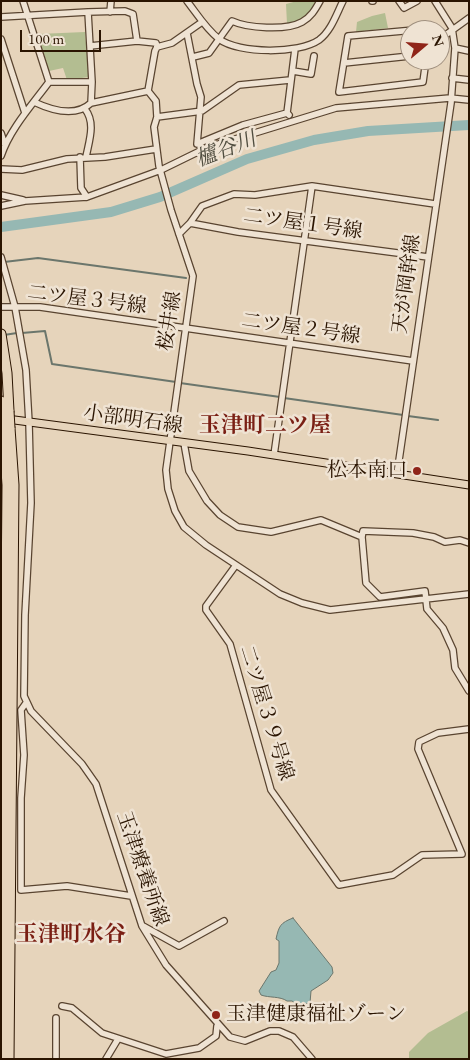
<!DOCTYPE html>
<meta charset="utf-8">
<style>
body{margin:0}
#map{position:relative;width:470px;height:1060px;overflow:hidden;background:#e6d4bb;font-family:"EB Garamond",serif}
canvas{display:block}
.frame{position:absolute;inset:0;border:2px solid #2a1401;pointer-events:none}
.north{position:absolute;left:400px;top:20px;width:50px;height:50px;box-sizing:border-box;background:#efe3d3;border:1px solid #a0907f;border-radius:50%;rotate:72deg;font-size:14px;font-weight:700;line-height:20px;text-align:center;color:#2a1401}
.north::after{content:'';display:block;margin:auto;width:18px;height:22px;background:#8f2418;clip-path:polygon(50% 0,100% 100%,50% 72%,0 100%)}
.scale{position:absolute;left:20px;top:30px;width:81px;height:22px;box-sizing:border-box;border:2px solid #2a1401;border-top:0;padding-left:6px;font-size:15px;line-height:18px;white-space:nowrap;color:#2a1401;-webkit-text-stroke:4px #efe3d3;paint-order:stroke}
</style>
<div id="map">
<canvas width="470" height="1060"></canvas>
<div class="frame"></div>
<div class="north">N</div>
<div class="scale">100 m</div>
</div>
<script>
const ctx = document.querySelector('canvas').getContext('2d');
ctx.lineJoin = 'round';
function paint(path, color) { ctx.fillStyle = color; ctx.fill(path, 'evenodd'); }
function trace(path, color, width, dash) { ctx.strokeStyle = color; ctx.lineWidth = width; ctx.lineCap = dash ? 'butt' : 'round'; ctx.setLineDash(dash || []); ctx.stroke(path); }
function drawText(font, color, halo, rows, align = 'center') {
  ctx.font = font + ' "EB Garamond","Noto Serif JP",serif'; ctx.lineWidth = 5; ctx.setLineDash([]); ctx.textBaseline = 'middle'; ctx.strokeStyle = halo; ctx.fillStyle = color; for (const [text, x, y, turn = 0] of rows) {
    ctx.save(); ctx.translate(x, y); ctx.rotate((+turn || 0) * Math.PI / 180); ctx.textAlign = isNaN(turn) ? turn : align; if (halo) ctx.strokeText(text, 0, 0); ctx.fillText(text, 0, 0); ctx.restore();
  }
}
paint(new Path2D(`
 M297,1H318C311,15 301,21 287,24L286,4Z
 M385,13L388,28L356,32L357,22L372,16Z
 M85,32L89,77L67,80L63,68L49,71L38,34Z
 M467,1011L469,1012V1059H409V1052L428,1033Z`), '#b3bd91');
const water = new Path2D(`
 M293,918L332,967L333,973L328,980L311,991L310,1003L298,1005L292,1001H287C280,996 269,998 261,995L259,991L271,972L276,970L279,963V941L276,939C279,926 280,923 293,918Z`);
paint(water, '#96b8b3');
trace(water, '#6b766c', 1);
trace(new Path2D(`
 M4,262L38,258L186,278
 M22,333L45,331L52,364L176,382
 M4,335L17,333
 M180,383L280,397
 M284,398L403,415
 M408,416L438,420`), '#6b766c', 2);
trace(new Path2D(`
 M1,227L111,212L160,197L247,159L314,140L368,131L469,125`), '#96b8b3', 10);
const minor = new Path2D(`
 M187,1C197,14 206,29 219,39C239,54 299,54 319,40C331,31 336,15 343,1
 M372,1H373
 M399,1L404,8L417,1
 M88,12L125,11L133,14L137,41L90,46
 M110,12L111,1
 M1,17L88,12L92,82H49
 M202,22L172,43L157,47L155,51L148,91L156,101L157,117L154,127L159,166L171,210L193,276L166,470L168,489L175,511L184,527L206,545L280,594L302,603L330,610L469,594
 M414,30L348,36L339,92L423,82L426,60
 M187,33L197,84L201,97L197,144L243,125L287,113
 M1,39L25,113
 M440,39L469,18
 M137,41L156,43L157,47
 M455,48L469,51
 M193,57L209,53L232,21C247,28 286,31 302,22C311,17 315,10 320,1
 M344,63L410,56
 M293,71L311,74L314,56
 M452,78L469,80
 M34,102C51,110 75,118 91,103L148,91
 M91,103L92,82
 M85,109C96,123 89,141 86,157
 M289,115L287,113L295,49
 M157,117L202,111L239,85L290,80
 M1,133L5,145
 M1,156C10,129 32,105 49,82L23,1
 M80,157L81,188L87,197
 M1,169L22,170L67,159L105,157L156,149
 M1,195L23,200
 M1,206L25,201L87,197L161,170L206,148L336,108L450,98L469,100
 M190,223L202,206L234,194L255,195L312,186L435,204
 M179,234L190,223L238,232L428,257
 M1,257L15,307L26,370L29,423L31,503L25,615L24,696L31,711L82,764L96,784L142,926L166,965L230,1037L245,1041L270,1031H279L293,1037L312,1059
 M1,307H40L413,361
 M184,443L189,471L207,501L220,515L238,527L271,532L321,520L362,537L366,583L380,597L425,591L427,609L443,628L453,650L455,668L469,691
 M274,455L312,186
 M397,474L451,103L455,48L452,28L435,1
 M362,537L363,531L413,533L434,537L445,542L460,540L469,543
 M236,565L206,606V610L230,644L271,790L339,885L393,875L422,855L462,854L418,749L419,742L438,733L469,729
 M26,703L21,710L24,755L21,798V890L67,886L131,896
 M143,926L179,946L224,921
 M62,1006L72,1008L102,1033L166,1054L199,1048L216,1036L217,1026
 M56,1059V1018
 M106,1059L118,1039`);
const major = new Path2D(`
 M7,419L248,451L469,485`);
const highway = new Path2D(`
 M1,334L7,373L9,411
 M1,401L2,410
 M2,1059L7,485L3,427
 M9,1059L14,485L10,428`);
trace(minor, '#594430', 8);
trace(major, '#2a1401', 9);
trace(highway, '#2a1401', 11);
trace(minor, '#efe3d3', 5.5);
trace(major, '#e6d4bb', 7);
trace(highway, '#e6d4bb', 9);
const highwayBridge = new Path2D(`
 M2,410L3,427
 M9,411L10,428`);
trace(highwayBridge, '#2a1401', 11, []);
trace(highwayBridge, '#e6d4bb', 9);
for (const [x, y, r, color] of [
 [417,471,5,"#8f2418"],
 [216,1015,5,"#8f2418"]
]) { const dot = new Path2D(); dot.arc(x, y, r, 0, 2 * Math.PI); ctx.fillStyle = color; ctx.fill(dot); trace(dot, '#efe3d3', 2); }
drawText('20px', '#2a1401', '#efe3d3', [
 ["二ツ屋１号線",303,224,8],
 ["天が岡幹線",407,284,-82],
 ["二ツ屋３号線",87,300,7],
 ["桜井線",170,321,-81],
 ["二ツ屋２号線",301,329,8],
 ["小部明石線",133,420,8],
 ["二ツ屋３９号線",266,713,73],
 ["玉津療養所線",142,869,71]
]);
drawText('20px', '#2a1401', '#efe3d3', [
 ["松本南口",407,471],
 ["玉津健康福祉ゾーン",226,1015,"left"]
], 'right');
drawText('italic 21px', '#504d3f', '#efe3d3', [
 ["櫨谷川",226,150,-21]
]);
drawText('bold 22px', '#7a1f14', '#efe3d3', [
 ["玉津町二ツ屋",265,426],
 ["玉津町水谷",71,935]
]);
</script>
